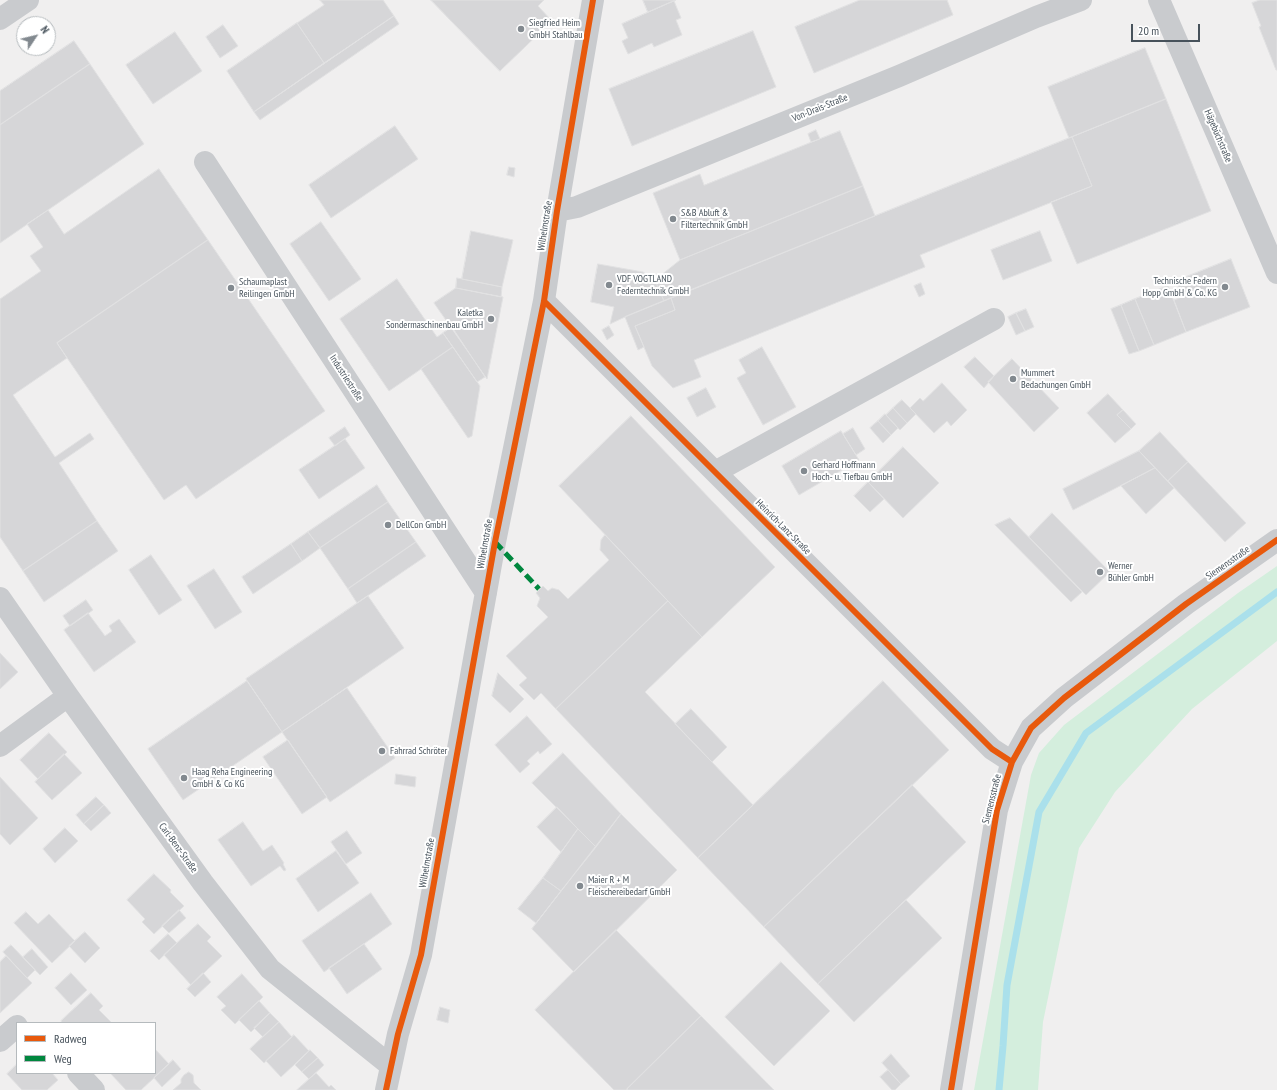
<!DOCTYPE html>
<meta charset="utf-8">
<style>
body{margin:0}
#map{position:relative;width:1277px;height:1090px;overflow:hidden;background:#f0efef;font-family:"PT Sans Narrow",sans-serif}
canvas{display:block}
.legend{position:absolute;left:16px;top:1022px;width:140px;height:52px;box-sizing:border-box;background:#fff;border:1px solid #b5babd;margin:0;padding:5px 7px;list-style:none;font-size:12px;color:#47525b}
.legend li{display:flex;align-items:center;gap:8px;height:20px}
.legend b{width:20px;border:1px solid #b5babd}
.north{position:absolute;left:16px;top:16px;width:40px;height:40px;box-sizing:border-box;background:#fff;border:1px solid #b5babd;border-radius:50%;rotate:55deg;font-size:11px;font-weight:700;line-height:16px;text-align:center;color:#47525b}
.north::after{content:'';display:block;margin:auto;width:14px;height:18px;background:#82898f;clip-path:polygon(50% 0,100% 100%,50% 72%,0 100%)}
.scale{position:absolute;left:1131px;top:24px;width:69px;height:18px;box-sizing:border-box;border:2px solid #47525b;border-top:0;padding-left:5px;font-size:12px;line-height:14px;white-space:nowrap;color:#47525b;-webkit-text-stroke:3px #fff;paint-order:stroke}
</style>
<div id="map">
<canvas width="1277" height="1090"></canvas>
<ul class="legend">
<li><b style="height:5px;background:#e8590c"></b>Radweg</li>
<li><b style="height:5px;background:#00873e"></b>Weg</li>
</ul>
<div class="north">N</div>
<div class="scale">20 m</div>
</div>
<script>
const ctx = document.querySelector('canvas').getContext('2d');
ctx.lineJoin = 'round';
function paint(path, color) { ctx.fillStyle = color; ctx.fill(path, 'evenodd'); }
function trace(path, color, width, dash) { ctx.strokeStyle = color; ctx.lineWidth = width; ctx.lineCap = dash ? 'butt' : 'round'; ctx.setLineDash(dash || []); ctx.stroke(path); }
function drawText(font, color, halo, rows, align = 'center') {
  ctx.font = font + ' "PT Sans Narrow",sans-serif'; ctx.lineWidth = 4; ctx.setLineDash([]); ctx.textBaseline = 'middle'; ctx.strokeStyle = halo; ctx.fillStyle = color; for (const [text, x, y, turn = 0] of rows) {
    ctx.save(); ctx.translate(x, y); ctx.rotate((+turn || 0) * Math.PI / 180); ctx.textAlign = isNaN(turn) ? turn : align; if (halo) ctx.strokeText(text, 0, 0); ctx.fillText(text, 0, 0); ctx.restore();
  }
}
paint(new Path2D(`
 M1277,566V641L1192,709L1115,792L1079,848L1043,1022L1038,1090H974L1031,775L1039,753L1064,725L1238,593Z`), '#d4eedd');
trace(new Path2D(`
 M999,1090L1003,1046L1007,985L1039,812L1086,733L1277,592`), '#aae0eb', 7);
const building = new Path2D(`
 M320,0H383L394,16L324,63L297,23L324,5Z
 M431,0H544L538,6L552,21L500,71Z
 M643,0H676L648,12Z
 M860,0H947L953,15L814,73L795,27Z
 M1260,0H1277V70H1276L1259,27L1261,26L1252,3Z
 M674,1L681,18L676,20L682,35L654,47L652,43L628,54L622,41L628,38L622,24Z
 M394,16L399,24L260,120L254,112Z
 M297,23L324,63L254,112L227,71Z
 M223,25L238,46L220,58L206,37Z
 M753,31L776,87L632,146L609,89Z
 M175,32L202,71L153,104L126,65Z
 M74,41L90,64L0,125V91Z
 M1145,48L1166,99L1069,138L1048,87Z
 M90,64L144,144L0,243V125Z
 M1166,99L1211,211L1077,264L1051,202L1092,186L1072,137Z
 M395,126L418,159L331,218L309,185Z
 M816,130L820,139L811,142L808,134Z
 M840,131L863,186L680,260L653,193L700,174L704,185Z
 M1072,137L1092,186L920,255L925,267L694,360L701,377L673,388L652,366L635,326L675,310L671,298Z
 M509,167L515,168L514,177L507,175Z
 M159,169L208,240L57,343L67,358L13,395L55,457L90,433L94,439L59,463L97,521L23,571L0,537V299L41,271L30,256L43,247L27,224L48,210L64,234Z
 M863,186L875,216L664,301L655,280L680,260Z
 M321,222L361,279L329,301L290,244Z
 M471,231L513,240L502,287L462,279Z
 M1040,231L1052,261L1003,280L991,250Z
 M208,240L325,411L196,499L186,485L164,500L57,343Z
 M1231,259L1250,307L1186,332L1174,300L1182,297L1176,281Z
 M598,264L643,272L655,280L664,301L625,317L610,324L614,307L591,302Z
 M457,278L502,287L501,297L456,288Z
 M397,279L437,337L443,333L453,347L389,391L340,319Z
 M921,283L925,294L919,297L914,286Z
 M1168,286L1186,332L1154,345L1135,299Z
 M456,288L503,297L487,379L434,303Z
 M671,298L675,310L635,326L644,347L638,350L625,317Z
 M1135,299L1154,345L1139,351L1121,305Z
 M1121,305L1139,351L1129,354L1111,309Z
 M1026,309L1034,327L1025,331L1016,313Z
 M1016,313L1025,331L1016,335L1008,317Z
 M609,326L614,335L607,340L602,330Z
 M452,327L485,377L477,382L443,333Z
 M453,347L480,386L472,436L468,438L421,369Z
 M762,347L796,407L763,425L737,378L746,373L739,360Z
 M975,357L994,376L984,388L964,367Z
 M1012,359L1059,408L1034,432L988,382Z
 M942,383L967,410L951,426L947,421L934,433L910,408L920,398L923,401Z
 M706,388L716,407L697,417L687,398Z
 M1108,394L1123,410L1117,415L1131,429L1115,443L1087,413Z
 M902,400L916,414L907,423L893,408Z
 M893,408L907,423L900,430L886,415Z
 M1123,410L1136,424L1131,429L1117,415Z
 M885,414L898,428L891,435L878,421Z
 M631,416L775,567L702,637L559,486Z
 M878,421L891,435L883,443L870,428Z
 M345,427L350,435L335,446L329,438Z
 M853,428L865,449L856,455L843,434Z
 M841,431L859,460L799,495L782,466Z
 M1160,432L1188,462L1168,481L1139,451Z
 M345,439L365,468L319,499L299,470Z
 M903,447L939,483L903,518L868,482Z
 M1139,451L1155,468L1073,510L1063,489Z
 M1188,462L1246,523L1225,542L1168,481Z
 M1155,468L1174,488L1146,514L1121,486Z
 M868,482L884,499L870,512L854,496Z
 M377,485L388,502L320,548L308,532Z
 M388,502L416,542L348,589L320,548Z
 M1052,513L1110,572L1086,595L1029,537Z
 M1010,518L1082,592L1071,602L995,525Z
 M97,521L118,551L44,602L23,571Z
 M308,532L320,548L302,561L291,544Z
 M605,535L668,601L556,709L541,693L534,700L519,685L527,678L506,656L548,617L537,606L540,598L536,593L543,586L548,591L552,588L559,590L568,599L609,560L600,550L601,540Z
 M416,542L426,556L357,603L348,589Z
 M291,544L302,561L253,594L242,577Z
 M151,555L182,600L159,615L129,570Z
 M214,569L242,612L215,629L187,586Z
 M368,596L404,648L282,732L246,679Z
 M86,600L93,610L70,626L63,616Z
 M668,601L702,637L645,692L753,805L698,858L556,709Z
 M88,613L105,636L112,631L109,626L119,619L136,642L94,672L64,630Z
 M0,653L18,672L0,689Z
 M498,673L524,699L510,713L492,696Z
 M247,681L282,732L183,800L148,749Z
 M883,681L949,750L764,927L698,858Z
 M347,688L395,758L330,802L282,732Z
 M691,709L727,747L712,762L675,724Z
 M527,716L552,744L540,754L538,751L527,761L530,764L520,773L495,745Z
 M49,733L67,752L38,779L20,760Z
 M288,740L327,797L302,814L263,757Z
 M563,753L621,814L596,847L532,783Z
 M64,754L82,773L52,800L35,782Z
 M396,774L416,777L415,787L395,784Z
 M0,777L38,818L10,845L0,834Z
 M912,785L966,842L818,984L764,927Z
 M96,797L104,805L84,824L76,815Z
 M104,805L111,813L91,831L84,824Z
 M557,807L578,829L561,852L537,827Z
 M621,814L677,870L574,972L532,929Z
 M243,822L263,851L272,845L284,863L283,864L286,870L284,871L280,866L251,886L218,840Z
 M65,828L78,841L55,863L43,849Z
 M578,829L596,847L561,891L543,878Z
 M347,831L362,853L346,864L331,842Z
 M336,851L359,883L318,912L296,879Z
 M154,874L171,890L170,892L184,906L154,934L142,922L145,919L127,900Z
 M543,878L561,891L536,923L518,909Z
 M371,893L392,924L324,972L302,941Z
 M906,900L942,938L854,1022L818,984Z
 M179,910L186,918L169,933L162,926Z
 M26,912L38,924L49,914L75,941L52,963L14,923Z
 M198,924L211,937L207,941L222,956L191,985L164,955Z
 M616,930L701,1016L626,1090H614L535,1010Z
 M85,932L100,948L85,963L69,946Z
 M168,934L177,943L159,960L150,951Z
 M364,944L382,969L347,994L329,968Z
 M11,945L35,970L27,978L3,952Z
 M32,949L48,967L40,975L23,957Z
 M6,956L32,983L0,1013V962Z
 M781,962L830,1011L774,1066L725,1017Z
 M71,973L87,990L71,1005L55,988Z
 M203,973L211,982L195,997L187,989Z
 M242,974L263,997L235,1024L221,1010L226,1006L217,997Z
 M91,993L103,1006L99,1010L112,1023H62L61,1021Z
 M259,1001L270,1013L251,1032L239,1020Z
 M440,1007L450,1010L448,1023L437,1020Z
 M270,1013L279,1022L263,1037L254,1028Z
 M701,1016L774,1090H628L627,1089Z
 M279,1022L292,1037L264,1063L250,1049Z
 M294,1035L309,1051L281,1077L266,1061Z
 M155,1049L169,1064L141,1090H126L110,1073H155Z
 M310,1050L318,1058L302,1072L295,1065Z
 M891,1054L910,1076L901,1084L882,1063Z
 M318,1058L324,1065L309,1079L302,1072Z
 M173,1060L181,1069L162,1087L154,1078Z
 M17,1064V1073H52L58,1080L47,1090H22L7,1074Z
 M888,1070L901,1084L895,1090H892L880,1077Z
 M189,1072L193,1075L194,1083L201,1090H173L181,1083V1079L184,1075Z
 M316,1073L329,1087L331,1085L336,1090H297Z`);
paint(building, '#d6d6d8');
trace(building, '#e1e1e2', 1);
trace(new Path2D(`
 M1159,0L1277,273
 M0,19L28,0
 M205,162L486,593
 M557,211L577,207L899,76L1036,17L1081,0
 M544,301L992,749L1012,762
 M715,472L994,319
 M0,598L68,696L203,883L270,969L391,1066
 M0,746L68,696
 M0,1041L17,1026
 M78,1073L94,1090
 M386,1090L398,1034L421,955L495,542L544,301L557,211L593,0
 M951,1090L997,810L1012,762L1031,728L1064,698L1186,604L1277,540`), '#c9cbce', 22);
trace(new Path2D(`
 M495,542L539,589`), '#00873e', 5, [10, 5]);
trace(new Path2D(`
 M544,301L992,749L1012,762
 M386,1090L398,1034L421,955L495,542L544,301L557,211L593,0
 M951,1090L997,810L1012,762L1031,728L1064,698L1186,604L1277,540`), '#e8590c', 6);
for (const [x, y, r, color] of [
 [521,29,4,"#82898f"],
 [673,219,4,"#82898f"],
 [609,285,4,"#82898f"],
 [1225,287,4,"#82898f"],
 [231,288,4,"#82898f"],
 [491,319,4,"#82898f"],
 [1013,379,4,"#82898f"],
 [804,471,4,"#82898f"],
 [388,525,4,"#82898f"],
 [1100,572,4,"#82898f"],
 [382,751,4,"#82898f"],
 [184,778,4,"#82898f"],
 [580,886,4,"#82898f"]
]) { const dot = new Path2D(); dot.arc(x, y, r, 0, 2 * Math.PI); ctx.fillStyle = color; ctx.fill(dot); trace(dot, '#fff', 1.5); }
drawText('10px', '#47525b', '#fff', [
 ["Siegfried Heim",529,23],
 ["GmbH Stahlbau",529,35],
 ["S&B Abluft &",681,213],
 ["Filtertechnik GmbH",681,225],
 ["VDF VOGTLAND",617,279],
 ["Federntechnik GmbH",617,291],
 ["Technische Federn",1217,281,"right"],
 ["Hopp GmbH & Co. KG",1217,293,"right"],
 ["Schaumaplast",239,282],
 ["Reilingen GmbH",239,294],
 ["Kaletka",483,313,"right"],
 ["Sondermaschinenbau GmbH",483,325,"right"],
 ["Mummert",1021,373],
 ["Bedachungen GmbH",1021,385],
 ["Gerhard Hoffmann",812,465],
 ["Hoch- u. Tiefbau GmbH",812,477],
 ["DellCon GmbH",396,525],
 ["Werner",1108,566],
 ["Bühler GmbH",1108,578],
 ["Fahrrad Schröter",390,751],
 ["Haag Reha Engineering",192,772],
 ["GmbH & Co KG",192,784],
 ["Maier R + M",588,880],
 ["Fleischereibedarf GmbH",588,892]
], 'left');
drawText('10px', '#47525b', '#fff', [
 ["Von-Drais-Straße",820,108,-22],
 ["Hägebüchstraße",1218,136,67],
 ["Wilhelmstraße",545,226,-81],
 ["Industriestraße",346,378,57],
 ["Heinrich-Lanz-Straße",783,527,45],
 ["Wilhelmstraße",485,544,-80],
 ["Siemensstraße",1228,563,-35],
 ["Siemensstraße",992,799,-76],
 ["Carl-Benz-Straße",178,848,54],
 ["Wilhelmstraße",427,863,-80]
]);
</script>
